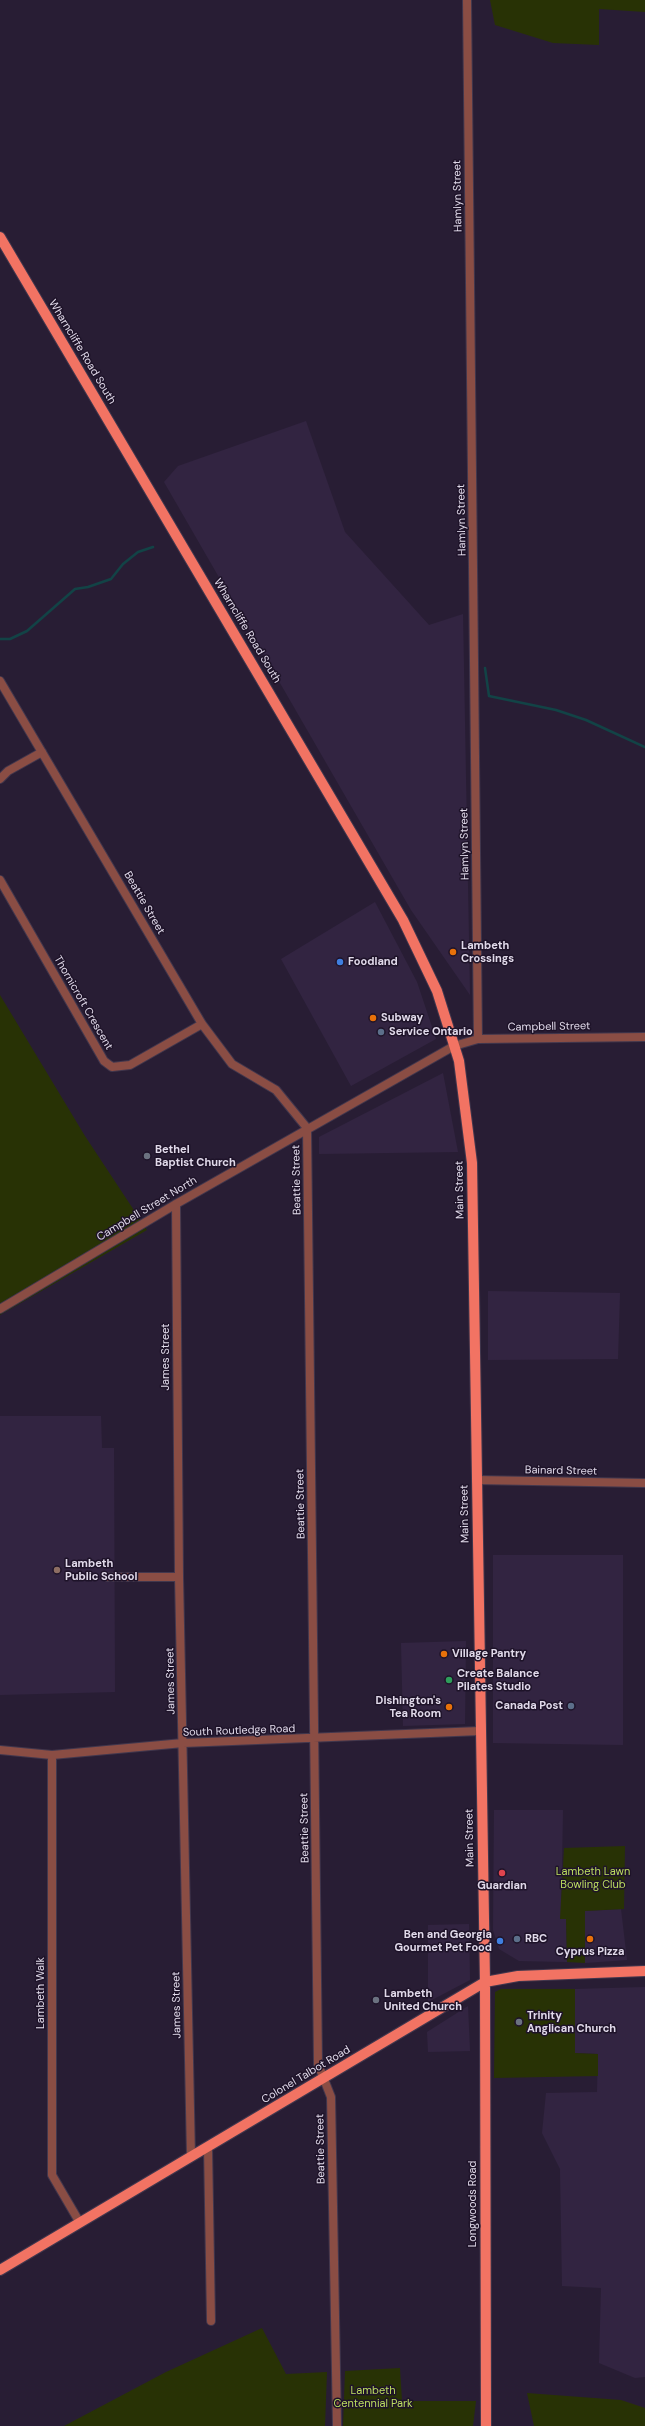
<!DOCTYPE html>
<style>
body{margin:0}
canvas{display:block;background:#281d34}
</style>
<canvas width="645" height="2426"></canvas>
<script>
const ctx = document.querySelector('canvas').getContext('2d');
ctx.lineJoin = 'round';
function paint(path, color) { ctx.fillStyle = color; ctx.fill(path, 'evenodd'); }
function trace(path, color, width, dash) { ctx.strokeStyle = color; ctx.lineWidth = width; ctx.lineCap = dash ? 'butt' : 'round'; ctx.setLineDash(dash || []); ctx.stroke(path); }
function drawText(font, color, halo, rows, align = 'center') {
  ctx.font = font + ' "DM Sans",sans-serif'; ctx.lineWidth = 3; ctx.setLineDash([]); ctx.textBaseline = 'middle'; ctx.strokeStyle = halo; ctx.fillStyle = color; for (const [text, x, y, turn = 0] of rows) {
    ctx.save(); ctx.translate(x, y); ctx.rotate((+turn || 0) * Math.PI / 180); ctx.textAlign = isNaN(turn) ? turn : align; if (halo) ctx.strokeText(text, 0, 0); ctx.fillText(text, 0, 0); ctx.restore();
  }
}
paint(new Path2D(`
 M306,421L345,532L429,625L463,614L470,995L411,910L164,482L178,466Z
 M375,902L417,982L436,1039L351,1086L281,959Z
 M443,1073L458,1152L319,1154V1137Z
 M488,1291L620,1293L618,1359L488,1360Z
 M0,1416H101L102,1448H114L115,1692L0,1695Z
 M493,1555H623V1745L493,1743Z
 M466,1641L465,1724L403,1726L401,1643Z
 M494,1810H563L561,1919H566L567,1962L519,1961L499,1949L493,1930Z
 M621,1909L627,1960L585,1963V1911Z
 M469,1924L470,1980L428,2002V1925Z
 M645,1987V2377L635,2378L599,2363L601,2288L562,2286L560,2169L542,2133L546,2093L597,2092L598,2054L575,2053V1989Z
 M468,2006L470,2051L428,2052L427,2032Z`), '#322441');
paint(new Path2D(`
 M490,0H645V12L599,9V45L553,43L495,25Z
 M0,995L85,1136L147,1230L0,1315Z
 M625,1846L624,1909L585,1911V1963L567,1962L566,1919H560L564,1848Z
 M501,1989H575V2053L598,2054V2076L494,2078L495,1992Z
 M262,2328L286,2374L327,2372L325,2426H64L166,2372Z
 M400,2368L402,2401H476L473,2426H343L345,2371Z
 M527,2393L621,2400L645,2408V2426H534Z`), '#283205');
trace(new Path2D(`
 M0,639H10L27,631L75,589L88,587L111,579L123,564L138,552L153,547
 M485,668L489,696L556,710L586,720L645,747`), '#124346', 2.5);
const minor = new Path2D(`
 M467,0L478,1039
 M0,681L202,1024L232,1064L276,1090L307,1128L318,2064L331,2097L337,2426
 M0,779L8,771L42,752
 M0,880L104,1061L112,1067L130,1065L202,1024
 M176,1204L179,1577L191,2157
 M0,1309L176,1204L454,1046L478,1039L645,1037
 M476,1480L645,1483
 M107,1577H179
 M0,1750L52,1755L183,1743L480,1731
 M52,1755V2175L80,2223
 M208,2147L211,2321`);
const major = new Path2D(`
 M0,237L403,920L437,991L459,1061L472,1163L485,1982L486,2426
 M0,2270L485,1982L518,1976L645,1971`);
trace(minor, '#42374d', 10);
trace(major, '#42374d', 12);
trace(minor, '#8a4d44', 8);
trace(major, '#f27363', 10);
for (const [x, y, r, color] of [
 [453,952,4,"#e8710a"],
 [340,962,4,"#3f7fe0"],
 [373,1018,4,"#e8710a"],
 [381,1032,4,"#5c6f8a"],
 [147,1156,4,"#6b7280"],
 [57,1570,4,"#8d6e63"],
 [444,1654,4,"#e8710a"],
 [449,1680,4,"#2e9e5b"],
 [571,1706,4,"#5c6f8a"],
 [449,1707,4,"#e8710a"],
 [502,1873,4,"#e0444e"],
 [517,1939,4,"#5c6f8a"],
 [590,1939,4,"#e8710a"],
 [500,1941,4,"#3f7fe0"],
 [376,2000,4,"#6b7280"],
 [519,2022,4,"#6b7280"]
]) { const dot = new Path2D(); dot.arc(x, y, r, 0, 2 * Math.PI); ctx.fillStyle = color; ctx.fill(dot); trace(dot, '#1e1329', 1.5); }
drawText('11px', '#e1daea', '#1e1329', [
 ["Hamlyn Street",458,196,-91],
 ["Wharncliffe Road South",82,352,59],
 ["Hamlyn Street",462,520,-91],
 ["Wharncliffe Road South",247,631,59],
 ["Hamlyn Street",465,844,-91],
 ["Beattie Street",144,903,60],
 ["Thornicroft Crescent",83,1003,60],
 ["Campbell Street",549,1027,-1],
 ["Beattie Street",297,1180,-91],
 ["Main Street",460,1190,-91],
 ["Campbell Street North",147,1209,-31],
 ["James Street",166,1357,-90],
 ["Bainard Street",561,1471,1],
 ["Beattie Street",301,1504,-91],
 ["Main Street",465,1514,-91],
 ["James Street",171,1681,-91],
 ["South Routledge Road",239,1731,-2],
 ["Beattie Street",305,1828,-91],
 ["Main Street",470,1838,-91],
 ["Lambeth Walk",41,1993,-90],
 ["James Street",177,2005,-91],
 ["Colonel Talbot Road",306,2075,-31],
 ["Beattie Street",321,2149,-91],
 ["Longwoods Road",473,2204,-90]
]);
drawText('bold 11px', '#e1daea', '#1e1329', [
 ["Lambeth",461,946],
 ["Crossings",461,959],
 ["Foodland",348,962],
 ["Subway",381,1018],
 ["Service Ontario",389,1032],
 ["Bethel",155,1150],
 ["Baptist Church",155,1163],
 ["Lambeth",65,1564],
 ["Public School",65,1577],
 ["Village Pantry",452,1654],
 ["Create Balance",457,1674],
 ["Pilates Studio",457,1687],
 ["Dishington's",441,1701,"right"],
 ["Tea Room",441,1714,"right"],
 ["Canada Post",563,1706,"right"],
 ["Guardian",502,1886,"center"],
 ["Ben and Georgia",492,1935,"right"],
 ["Gourmet Pet Food",492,1948,"right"],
 ["RBC",525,1939],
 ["Cyprus Pizza",590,1952,"center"],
 ["Lambeth",384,1994],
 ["United Church",384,2007],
 ["Trinity",527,2016],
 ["Anglican Church",527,2029]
], 'left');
drawText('11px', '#bcdd5f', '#1e1329', [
 ["Lambeth Lawn",593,1872],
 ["Bowling Club",593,1885],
 ["Lambeth",373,2391],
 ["Centennial Park",373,2404]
]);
</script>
